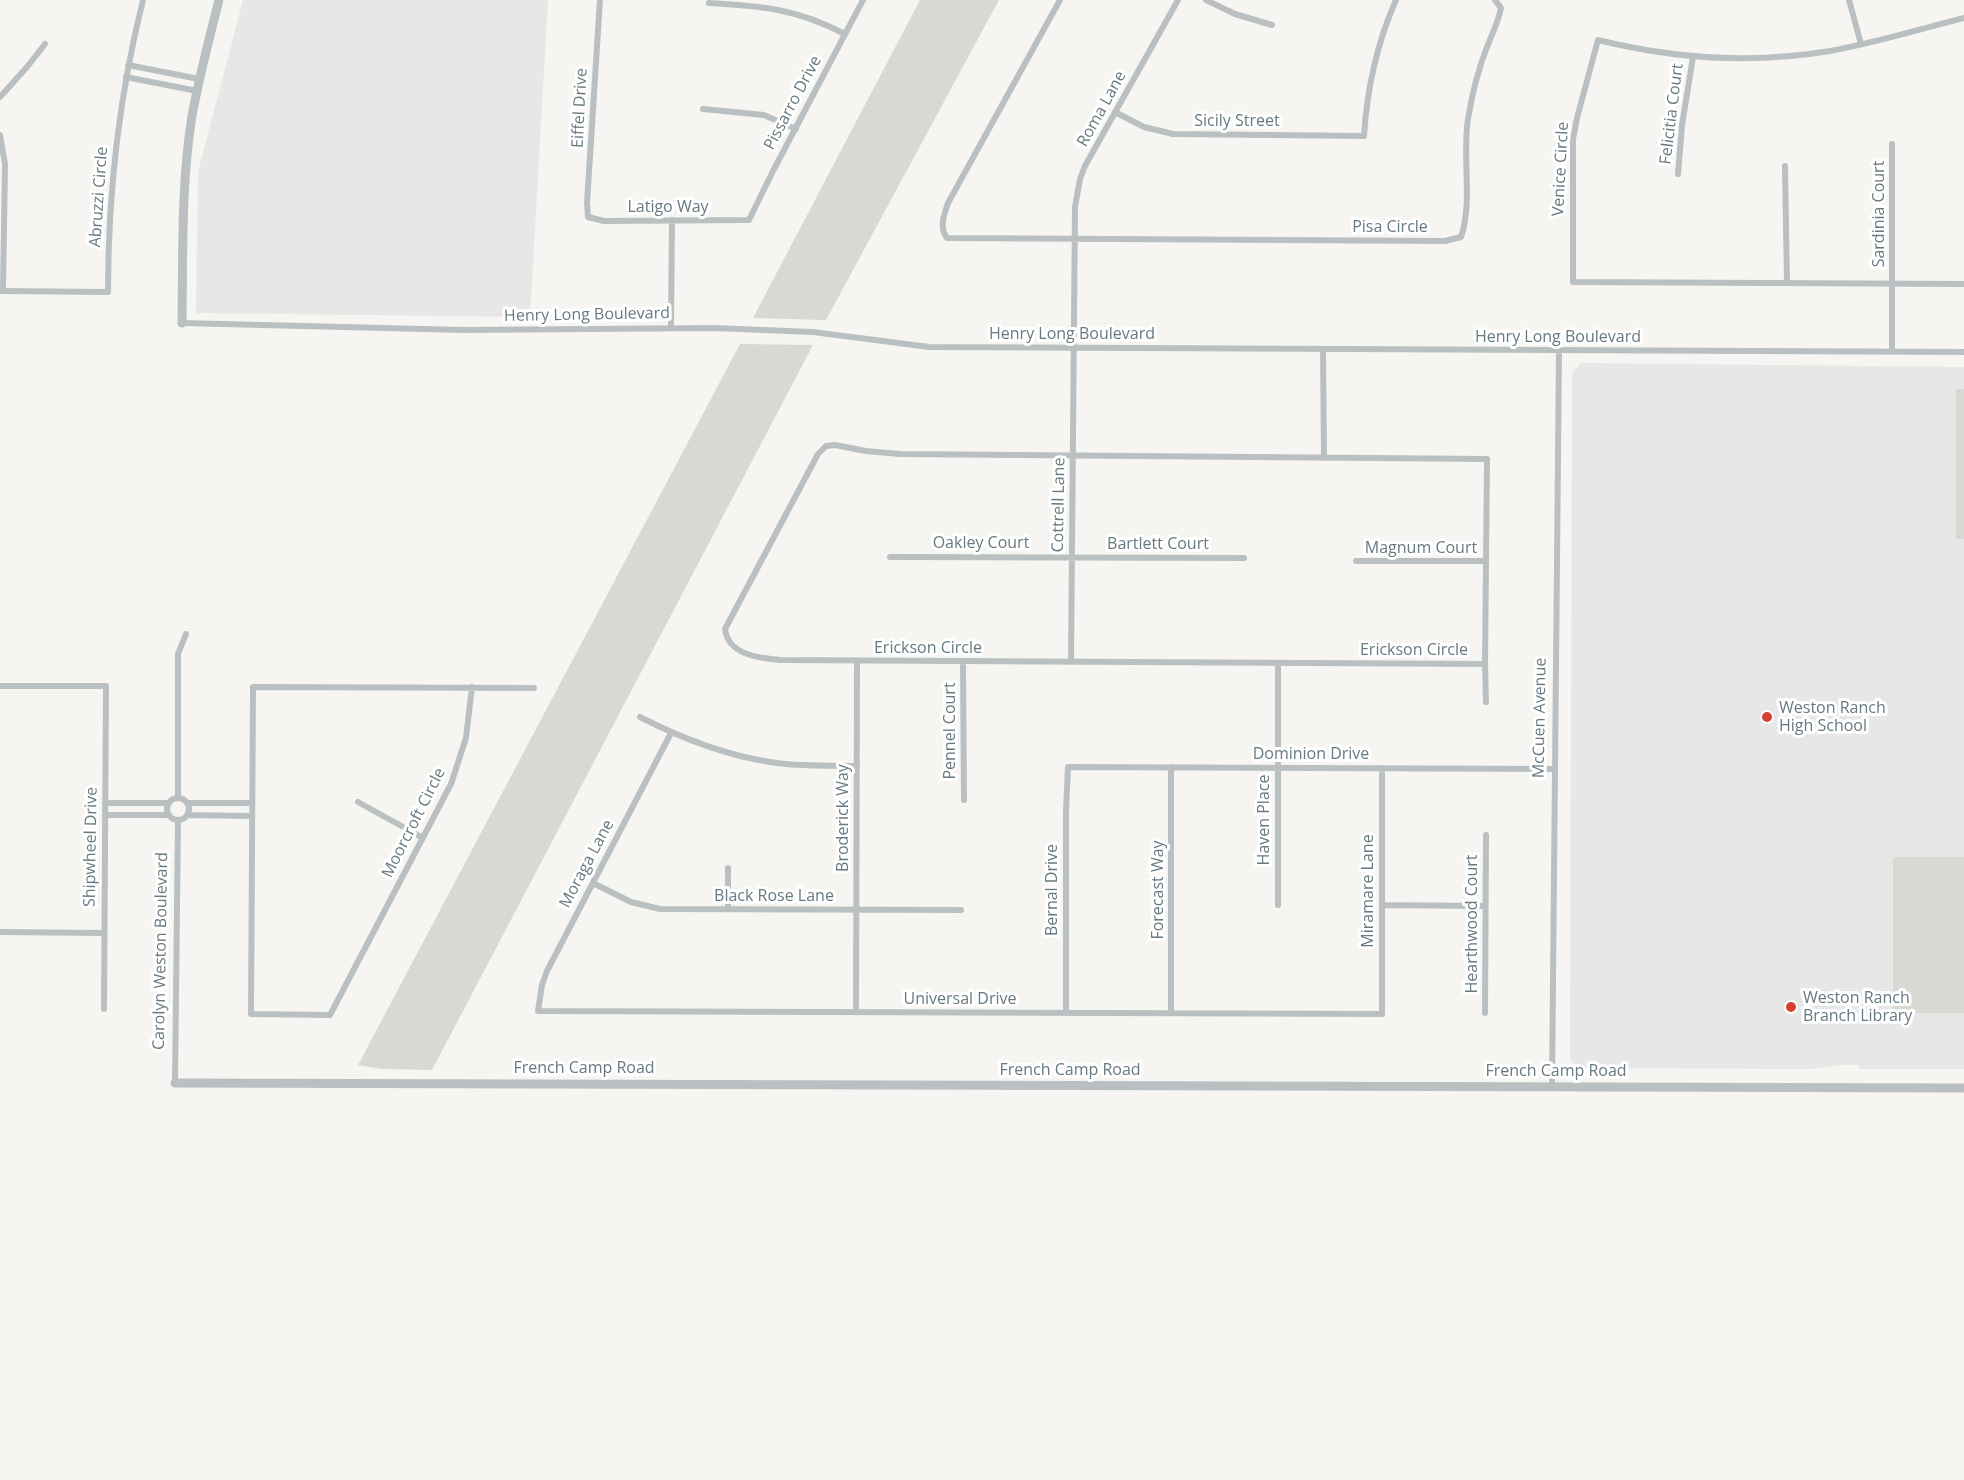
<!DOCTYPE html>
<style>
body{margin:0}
canvas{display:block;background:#f6f5f2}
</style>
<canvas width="1964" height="1480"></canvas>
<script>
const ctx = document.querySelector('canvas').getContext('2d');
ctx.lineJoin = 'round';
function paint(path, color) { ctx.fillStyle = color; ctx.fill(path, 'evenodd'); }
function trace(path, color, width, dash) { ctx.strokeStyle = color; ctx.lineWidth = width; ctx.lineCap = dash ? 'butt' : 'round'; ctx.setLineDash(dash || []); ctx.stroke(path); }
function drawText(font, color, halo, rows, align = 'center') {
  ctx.font = font + ' "Open Sans",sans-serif'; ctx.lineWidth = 6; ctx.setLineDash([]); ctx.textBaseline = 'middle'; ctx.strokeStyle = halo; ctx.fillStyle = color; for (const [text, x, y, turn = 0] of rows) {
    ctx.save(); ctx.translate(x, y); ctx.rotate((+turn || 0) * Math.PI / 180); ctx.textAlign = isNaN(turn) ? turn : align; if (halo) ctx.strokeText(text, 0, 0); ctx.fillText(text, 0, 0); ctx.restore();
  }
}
paint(new Path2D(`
 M243,0H548L530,317L196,313L198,172Z
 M1581,363L1964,367V1069H1859L1858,1065H1842L1811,1069L1578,1068L1570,1060L1572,373Z`), '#e6e7e6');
paint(new Path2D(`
 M920,0H999L826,320L753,318Z
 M740,344L813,345L432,1070L382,1069L358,1065Z
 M1956,389H1964V539H1956Z
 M1893,857H1964V1013H1893Z`), '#d6dad2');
trace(new Path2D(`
 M600,0L587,203L588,217L604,221L749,220L773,171L863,0
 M1060,0L948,203C944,215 939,227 947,238L1445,241L1461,237C1473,202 1462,157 1468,119C1472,94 1478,70 1487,47C1492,34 1498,23 1501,8L1495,0
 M1206,0L1235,14L1272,25
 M1849,0L1861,44
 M709,3C763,6 797,9 845,34
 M1964,18C1920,29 1875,43 1830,51C1752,64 1675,59 1598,40L1577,118L1573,139V282L1964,284
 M128,65L199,79
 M126,77L197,91
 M0,97L27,67L45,44
 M703,109L764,115L796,129
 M1115,112L1144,127L1173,134L1364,136C1367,89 1377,43 1396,0
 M0,135L5,164L3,291
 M1892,144V352
 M1785,166L1787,283
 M1678,174L1682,125L1693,57
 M0,291L108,292C108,193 119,96 143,0
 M182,323L464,330L714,328L813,332L929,347L1964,352
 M671,327L672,220
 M1323,349L1324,458
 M890,557L1244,558
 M1356,561H1486
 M963,662L964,800
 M1071,662L1075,207L1080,179L1085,166L1178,0
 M1485,664L780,660C759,658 728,655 725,629L818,454L826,446L835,445L866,451L900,454L1487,459L1485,664L1486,702
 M0,686H106L104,1009
 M472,687L466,738L451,784L330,1015L251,1014L253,687L534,688
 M640,717C681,738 724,755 770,762C799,767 828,765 857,766
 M671,733L547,971L542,985L538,1011L1382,1014V768
 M178,798V654L186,634
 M167 809a11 11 0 1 1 22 0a11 11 0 1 1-22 0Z
 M358,802L423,838
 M105,803H169
 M187,803H251
 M105,815H169
 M187,815L251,816
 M593,883L631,902L660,909L961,910
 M1278,905V663
 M1382,905L1485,906
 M728,909V868
 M0,932L103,933
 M856,1012L857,661
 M1066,1013V811L1068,767L1553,769
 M1171,1013V767
 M1485,1013L1486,835
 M175,1083L178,820
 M1552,1087L1559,350`), '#bac0c2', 6);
trace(new Path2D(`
 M182,323C183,254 181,184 192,116C199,77 209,39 219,0
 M175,1083L1964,1088`), '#bac0c2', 9);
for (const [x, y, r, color] of [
 [1767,717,6,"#d54233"],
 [1791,1007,6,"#d54233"]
]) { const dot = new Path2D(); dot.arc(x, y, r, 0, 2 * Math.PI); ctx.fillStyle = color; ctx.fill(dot); trace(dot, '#fff', 2); }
drawText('16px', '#677981', '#fff', [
 ["Pissarro Drive",793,103,-62],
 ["Eiffel Drive",580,108,-87],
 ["Roma Lane",1102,109,-61],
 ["Felicitia Court",1672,114,-83],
 ["Sicily Street",1237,121],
 ["Venice Circle",1561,169,-87],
 ["Abruzzi Circle",99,197,-86],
 ["Latigo Way",668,207],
 ["Sardinia Court",1879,214,-90],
 ["Pisa Circle",1390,227],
 ["Henry Long Boulevard",587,315,-1],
 ["Henry Long Boulevard",1072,334],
 ["Henry Long Boulevard",1558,337],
 ["Cottrell Lane",1059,505,-89],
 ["Oakley Court",981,543],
 ["Bartlett Court",1158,544],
 ["Magnum Court",1421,548],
 ["Erickson Circle",928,648],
 ["Erickson Circle",1414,650],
 ["McCuen Avenue",1540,718,-89],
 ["Pennel Court",950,731,-90],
 ["Dominion Drive",1311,754],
 ["Broderick Way",843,818,-90],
 ["Haven Place",1264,820,-90],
 ["Moorcroft Circle",414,823,-63],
 ["Shipwheel Drive",91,847,-89],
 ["Moraga Lane",587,864,-62],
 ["Bernal Drive",1052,890,-90],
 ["Forecast Way",1158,890,-90],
 ["Miramare Lane",1368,891,-90],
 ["Black Rose Lane",774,896],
 ["Hearthwood Court",1472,924,-90],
 ["Carolyn Weston Boulevard",161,951,-89],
 ["Universal Drive",960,999],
 ["French Camp Road",584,1068],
 ["French Camp Road",1070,1070],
 ["French Camp Road",1556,1071]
]);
drawText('16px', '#677981', '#fff', [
 ["Weston Ranch",1779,708],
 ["High School",1779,726],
 ["Weston Ranch",1803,998],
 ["Branch Library",1803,1016]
], 'left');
</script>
